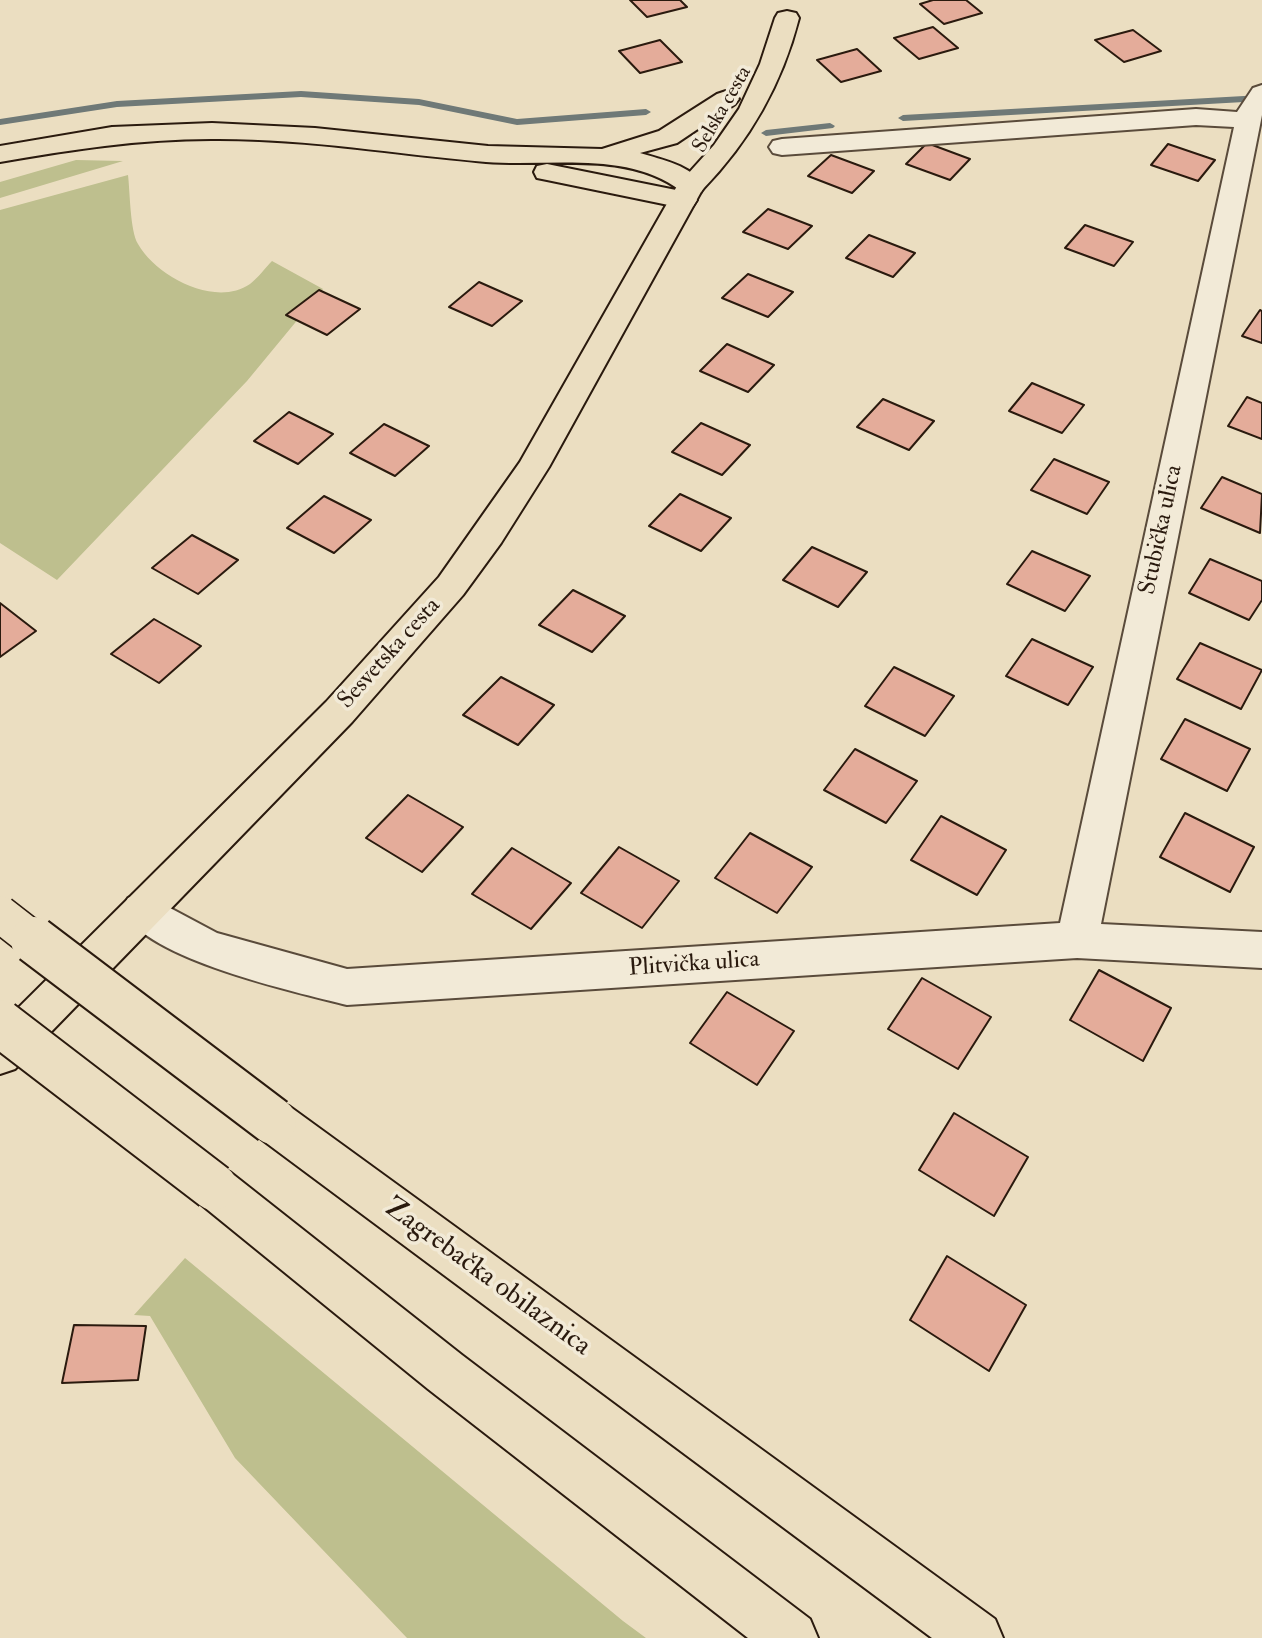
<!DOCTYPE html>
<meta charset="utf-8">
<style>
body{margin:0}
canvas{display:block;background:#ebdec1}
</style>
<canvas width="1262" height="1638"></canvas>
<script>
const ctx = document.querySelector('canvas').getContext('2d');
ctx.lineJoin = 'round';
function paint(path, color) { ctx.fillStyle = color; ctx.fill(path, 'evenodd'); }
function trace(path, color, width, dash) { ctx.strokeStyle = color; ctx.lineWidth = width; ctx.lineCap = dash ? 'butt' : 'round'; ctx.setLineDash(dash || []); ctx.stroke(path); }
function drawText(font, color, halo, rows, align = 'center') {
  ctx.font = font + ' "IM FELL Double Pica",serif'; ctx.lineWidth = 7; ctx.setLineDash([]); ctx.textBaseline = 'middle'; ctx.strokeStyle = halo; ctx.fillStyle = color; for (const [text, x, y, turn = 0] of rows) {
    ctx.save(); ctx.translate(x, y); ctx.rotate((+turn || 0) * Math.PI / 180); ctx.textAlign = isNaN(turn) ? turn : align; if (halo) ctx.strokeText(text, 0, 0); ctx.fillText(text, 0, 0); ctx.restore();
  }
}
paint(new Path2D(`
 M76,160L123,161L0,198V182Z
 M128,175C130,191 130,231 138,244C156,276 215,308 250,284C258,278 265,268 272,261L323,289L247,381L57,580L0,543V210Z
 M185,1258L623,1621L646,1638H407L235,1458L150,1316L134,1315Z`), '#bebf8e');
paint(new Path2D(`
 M301,91L419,99L517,119L646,109L651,112L646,115L517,125L419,105L301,97L117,107L0,125V119L117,101Z
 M1262,95V101L903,121L898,118L903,115Z
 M830,123L835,126L833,128L766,136L761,133L766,130Z`), '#6f7977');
const building = new Path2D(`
 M630,0H680L687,7L647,17Z
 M933,0H966L982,13L944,24L920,4Z
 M933,27L958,48L919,59L894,38Z
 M1133,30L1161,51L1124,62L1095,40Z
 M660,40L682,62L640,73L619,51Z
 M857,49L881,71L841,82L817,60Z
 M927,143L970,159L950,180L906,164Z
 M1168,144L1215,160L1198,181L1151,165Z
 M831,155L874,171L852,193L808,176Z
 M768,209L812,226L788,249L743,232Z
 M1085,225L1133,242L1114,266L1065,248Z
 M869,235L915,253L893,277L846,258Z
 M748,274L793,292L768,317L722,298Z
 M479,282L522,301L492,326L449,307Z
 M319,290L360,309L327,335L286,315Z
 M1260,310L1262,311V343L1242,336Z
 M727,344L774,365L748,392L700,371Z
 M1032,383L1084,405L1062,433L1009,411Z
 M1247,397L1262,403V439L1228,426Z
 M883,399L934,421L909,450L857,427Z
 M289,412L333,434L298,464L254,441Z
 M701,423L750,445L722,475L672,452Z
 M384,424L429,446L395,476L350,453Z
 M1054,459L1109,482L1087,514L1031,490Z
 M1222,477L1262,494L1260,533L1201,508Z
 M680,494L731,518L701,551L649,526Z
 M324,496L371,520L334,553L287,528Z
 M192,535L238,560L198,594L152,568Z
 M812,547L867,572L838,607L783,580Z
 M1032,551L1090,576L1065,611L1007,584Z
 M1210,559L1262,581V600L1249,620L1189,593Z
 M573,590L625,616L592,652L539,625Z
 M0,603L36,631L0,657Z
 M154,619L201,646L159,683L111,654Z
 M1032,639L1093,667L1068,705L1006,676Z
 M1200,643L1262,670L1241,709L1177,679Z
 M894,667L954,696L925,736L865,706Z
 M501,677L554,705L518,745L463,715Z
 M1185,719L1250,749L1227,791L1161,759Z
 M855,749L917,781L886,823L824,790Z
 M408,795L463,827L422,872L366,838Z
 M1185,813L1254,847L1230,892L1160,857Z
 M941,816L1006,850L977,895L911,860Z
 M750,833L812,867L777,913L715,878Z
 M619,847L679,881L642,928L581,893Z
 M512,848L571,883L531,929L472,894Z
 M1099,970L1171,1008L1143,1061L1070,1020Z
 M922,978L991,1017L958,1069L888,1029Z
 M727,992L794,1031L757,1085L690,1043Z
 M954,1113L1028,1157L994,1216L919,1170Z
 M947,1256L1026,1305L989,1371L910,1320Z
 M74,1325L146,1326L138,1380L62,1383Z`);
paint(building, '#e4ac9a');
trace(building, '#2a1a0e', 2);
const minor = new Path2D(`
 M1262,85V115L1101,924L1262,932V968L1077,958L347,1005C295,992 146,959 122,910L128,898L142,893L217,933L347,969L1060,923L1234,127L1196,125L782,155L773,153L769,147L773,141L782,139L1196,109L1237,112L1253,88Z`);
const major = new Path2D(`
 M787,11L796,13L799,18C782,84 750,141 702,190L549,467L501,543L463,595L352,722L15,1069L0,1074V1026L326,702L439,577L520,462L677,186L714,145L739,109L760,64L775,18L778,13Z`);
const highway = new Path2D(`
 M726,91L735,94L739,99L735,104L677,143L640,153C663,160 690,165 705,186L701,192L692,194L697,200L693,206L683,208L547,180L537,178L534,172L537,166L547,164L681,191C627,150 550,167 486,162C394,154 303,138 211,139C139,139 70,150 0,162V146L112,127L212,123L315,128L488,146L602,149L659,131L717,94Z
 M273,1100L289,1106L995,1619L1003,1638H932L257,1136L251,1121L257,1106Z
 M214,1165L230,1172L462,1355L810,1619L818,1638H748L428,1389L198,1202L191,1187L198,1172Z`);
trace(minor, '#5a4b3b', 4);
trace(major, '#2a1a0e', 4);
trace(highway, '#2a1a0e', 4);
paint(minor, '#f2ead7');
paint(major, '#ebdec1');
paint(highway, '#ebdec1');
const highwayBridgeFar1 = new Path2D(`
 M0,914L36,942`);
const highwayBridge = new Path2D(`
 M34,940L273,1121
 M0,1023L214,1187`);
trace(highwayBridgeFar1, '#2a1a0e', 39, []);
trace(highwayBridge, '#2a1a0e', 50, []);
trace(highwayBridgeFar1, '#ebdec1', 36);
trace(highwayBridge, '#ebdec1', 46);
drawText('21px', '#2a1a0e', '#f2ead7', [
 ["Selska cesta",723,110,-60]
]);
drawText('24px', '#2a1a0e', '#f2ead7', [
 ["Stubička ulica",1162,530,-78],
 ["Sesvetska cesta",390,654,-48],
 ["Plitvička ulica",694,965,-4]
]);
drawText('28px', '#2a1a0e', '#f2ead7', [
 ["Zagrebačka obilaznica",487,1278,36]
]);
</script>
